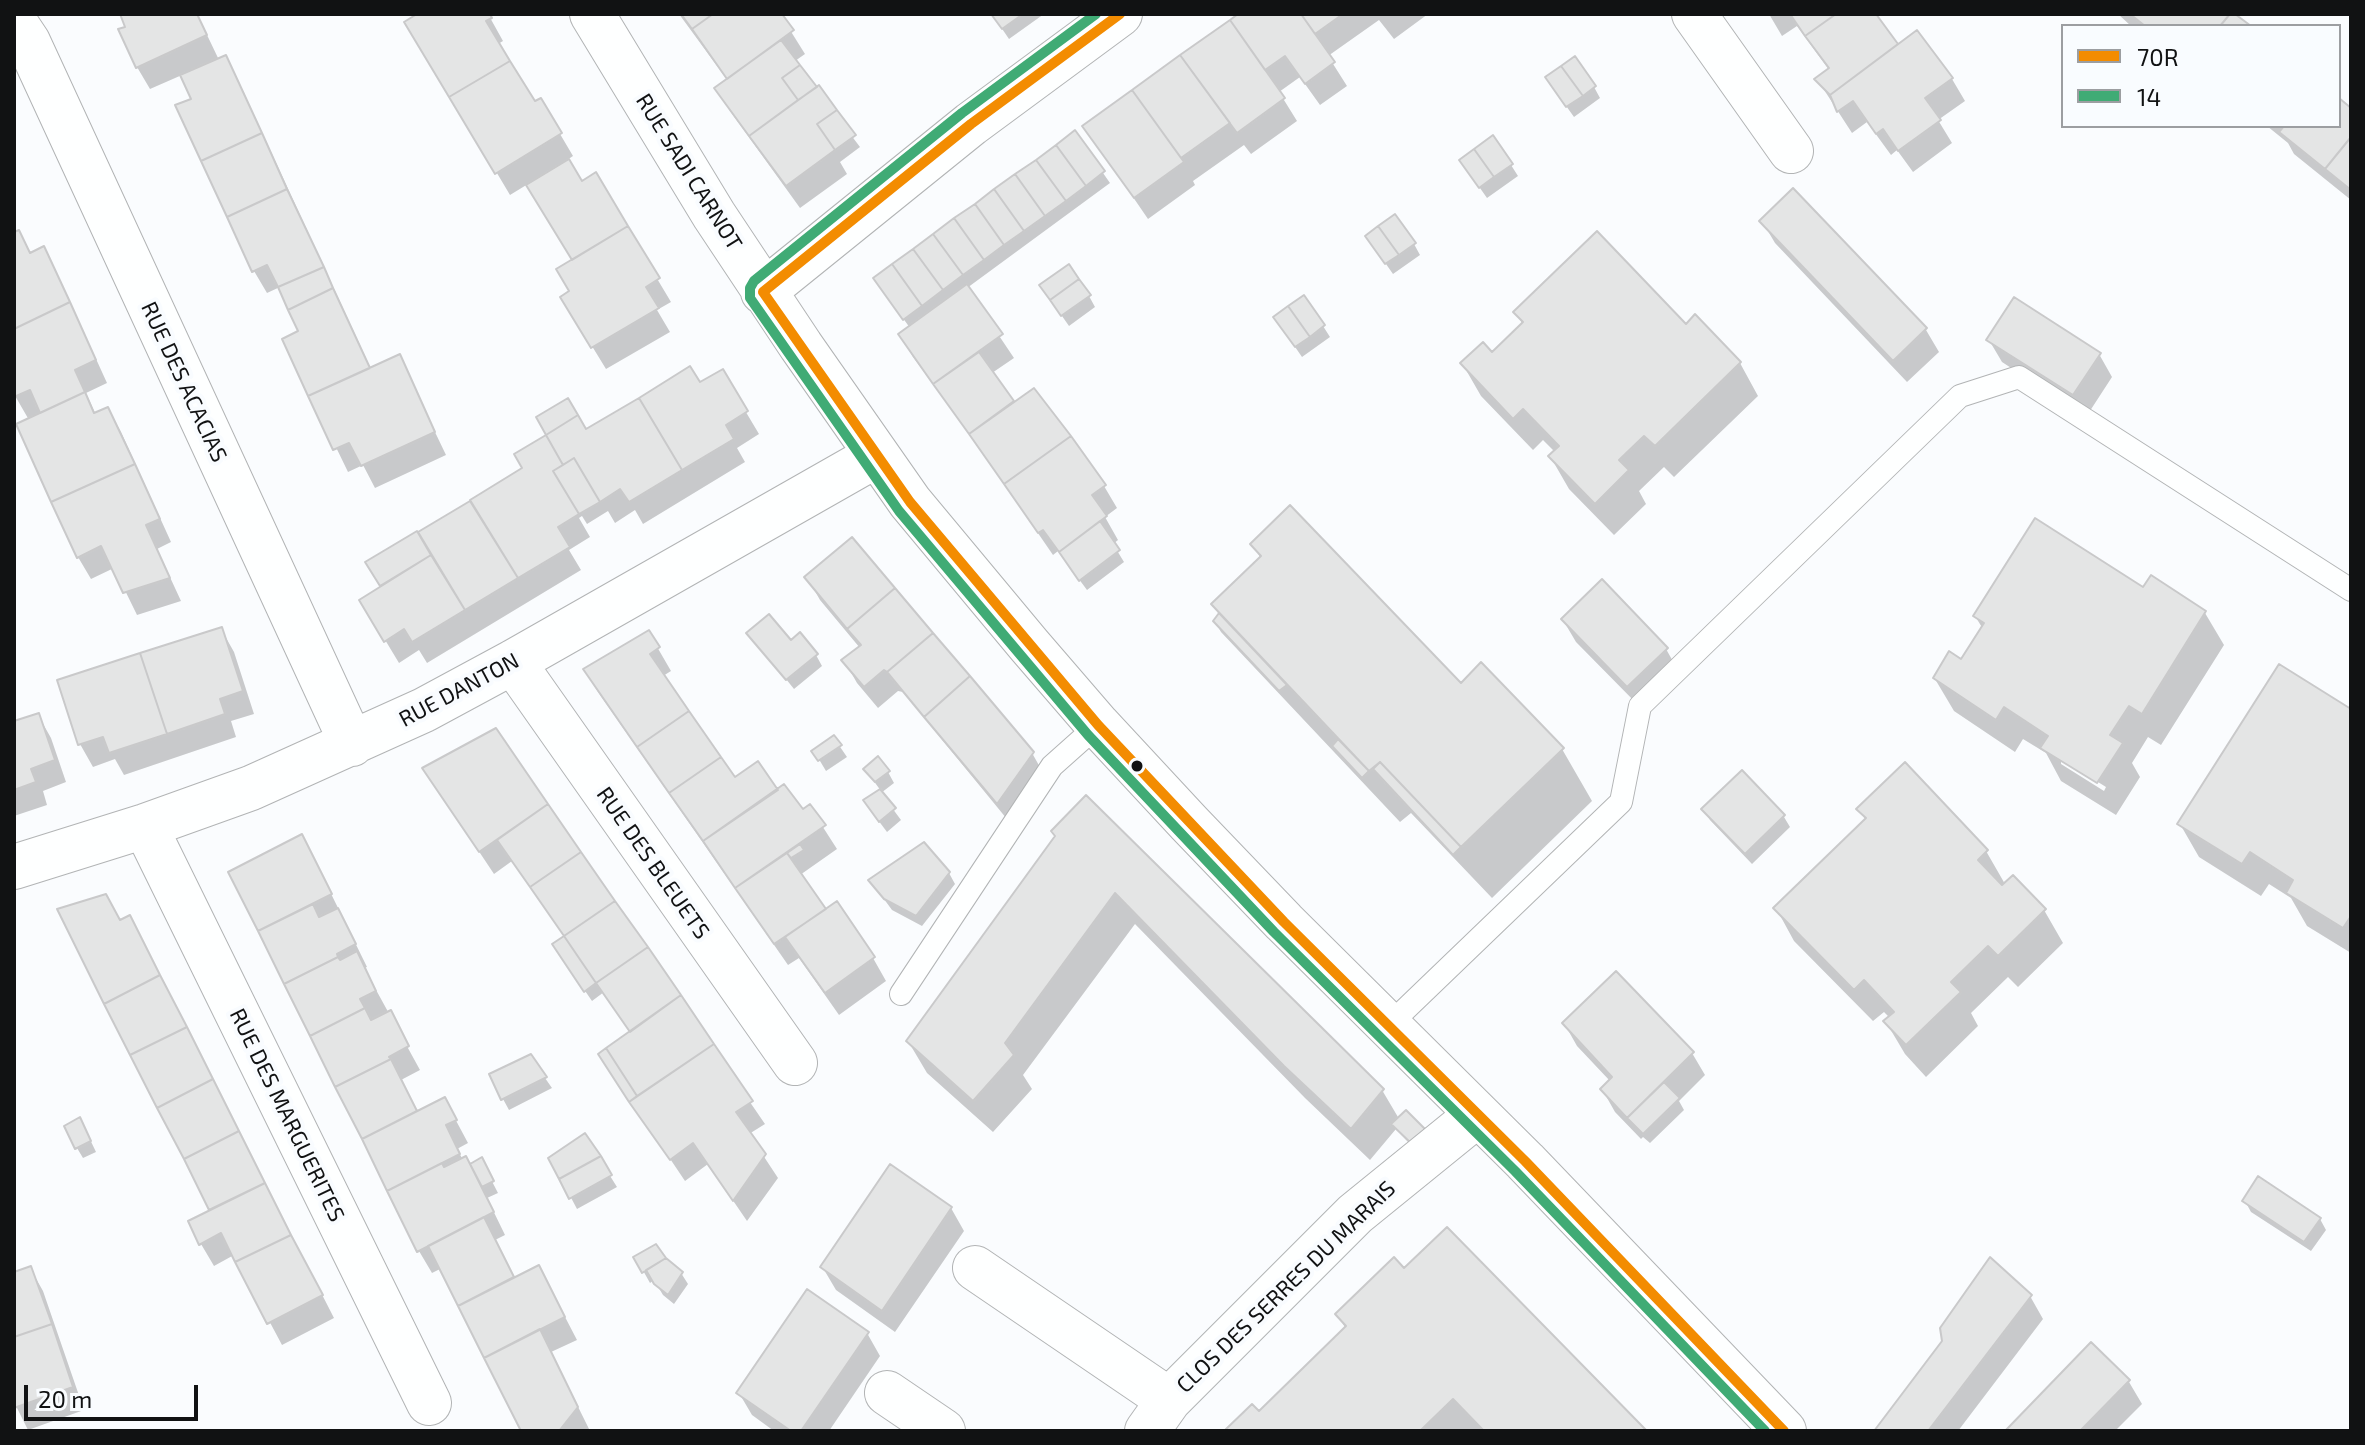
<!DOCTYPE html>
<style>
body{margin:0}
#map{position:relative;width:2365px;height:1445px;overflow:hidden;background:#fafcfe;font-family:"Exo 2",sans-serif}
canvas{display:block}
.frame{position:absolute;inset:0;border:16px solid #111213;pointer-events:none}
.legend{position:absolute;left:2061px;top:24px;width:280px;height:104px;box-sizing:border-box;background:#f9fcff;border:2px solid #9c9ea1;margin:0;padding:10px 14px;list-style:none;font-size:24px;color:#111213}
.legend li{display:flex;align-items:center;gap:16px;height:40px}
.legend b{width:40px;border:2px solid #9c9ea1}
.scale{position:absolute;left:24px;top:1385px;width:174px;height:36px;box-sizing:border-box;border:4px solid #111213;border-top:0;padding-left:10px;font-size:24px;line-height:28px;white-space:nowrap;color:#111213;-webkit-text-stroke:6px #f9fcff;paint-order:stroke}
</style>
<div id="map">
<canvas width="2365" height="1445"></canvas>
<div class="frame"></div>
<ul class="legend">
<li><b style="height:10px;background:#f38c01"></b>70R</li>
<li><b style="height:10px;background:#40ab75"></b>14</li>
</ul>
<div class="scale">20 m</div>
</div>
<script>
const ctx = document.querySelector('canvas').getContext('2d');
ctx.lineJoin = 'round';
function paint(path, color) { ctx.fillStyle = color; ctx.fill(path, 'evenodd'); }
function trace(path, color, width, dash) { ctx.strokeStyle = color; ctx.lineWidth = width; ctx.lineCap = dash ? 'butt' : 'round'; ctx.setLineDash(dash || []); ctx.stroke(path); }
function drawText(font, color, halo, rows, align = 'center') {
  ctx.font = font + ' "Exo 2",sans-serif'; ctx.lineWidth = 8; ctx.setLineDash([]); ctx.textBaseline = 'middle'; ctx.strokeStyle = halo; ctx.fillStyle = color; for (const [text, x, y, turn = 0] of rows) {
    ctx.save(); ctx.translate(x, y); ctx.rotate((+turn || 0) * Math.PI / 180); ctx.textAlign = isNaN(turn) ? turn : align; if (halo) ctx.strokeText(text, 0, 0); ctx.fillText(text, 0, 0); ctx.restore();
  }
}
paint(new Path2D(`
 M122,14H197L219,60L225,58L238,80L371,369L399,357L446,455L375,488L363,465L348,472L284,340L301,332L280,287L267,293L254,271L193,100L182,75L150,89L137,67L128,28Z
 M420,14H488L503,41L498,44L534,104L540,100L573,156L567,160L581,184L595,175L671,302L657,310L670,332L606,369L576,320L572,292L574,261L528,184L510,195L407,22Z
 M679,14H780L805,54L795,61L860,147L840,162L847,174L800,208L730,111L717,89L728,81Z
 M992,14H1044L1009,39Z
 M1241,14H1428L1394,39L1379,20L1328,56L1347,86L1320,105L1300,77L1279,92L1297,121L1251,154L1244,145L1193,181L1195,185L1148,219L1085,127Z
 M1769,14H1879L1875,16L1898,47L1917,33L1952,79L1965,101L1938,120L1952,143L1913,172L1897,150L1891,155L1867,122L1852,133L1817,79L1829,70L1797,26L1782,36Z
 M2118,14H2232L2247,26H2131Z
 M1594,87L1600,98L1574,117L1554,89Z
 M2339,101L2351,110V200L2294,154L2288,143L2267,126H2339Z
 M1075,133L1110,183L967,288L1014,358L992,373L1014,404L1104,486L1117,508L1105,517L1118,540L1113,544L1124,562L1087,590L1058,551L1053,555L976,443L913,357L900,335L910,328L882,289Z
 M1511,165L1518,176L1487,198L1468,171Z
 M1793,191L1926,330L1939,352L1907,382L1775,243L1762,221Z
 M14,234L31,255L44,249L56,271L107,383L86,393L96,415L108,409L121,432L171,542L157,549L181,601L137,615L114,568L91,579L78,557L29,420L14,394Z
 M1414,244L1420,255L1393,274L1374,247Z
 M1048,296H1089L1095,307L1069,326Z
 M1516,312L1686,327L1740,363L1758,396L1674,477L1664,467L1639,491L1646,504L1614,535L1569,489L1550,456L1555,452L1543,440L1533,450L1481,396L1462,363L1492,354L1523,325Z
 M1323,326L1330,337L1302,357L1282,328Z
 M1989,340L2099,354L2112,377L2086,417L2002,362Z
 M722,372L759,434L737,448L745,462L643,524L635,510L615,523L608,511L587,524L582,516L579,518L590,537L569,550L581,570L427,663L419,650L399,663L361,600L382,587L368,563L586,431L699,384Z
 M1253,544L1461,686L1562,749L1592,801L1492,898L1411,813L1400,822L1221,632L1215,621L1220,616L1213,605L1261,559Z
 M807,577L1032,753L1045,776L1011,824L903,692L898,691L878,708L857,683L844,660L860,648L820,600Z
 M2205,613L2224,645L2161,745L2148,737L2132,763L2140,777L2116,815L2061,781L2046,753L2023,739L2015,752L1954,711L1935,679L1962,662L1983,629L1975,616ZM2061,759L2106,787L2104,791L2061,764Z
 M1563,620L1666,649L1679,672L1641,708L1576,642Z
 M221,629L234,652L254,714L231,721L236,737L124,775L115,759L93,767L80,744Z
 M649,633L671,671L663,676L734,779L777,793L802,812L810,807L837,849L800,875L826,911L873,958L886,981L839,1015L799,958L788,965L598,692L585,670Z
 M749,633L790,642L816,655L822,666L794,689Z
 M2351,711V953L2307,926L2291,898L2269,884L2261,896L2199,857L2180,824Z
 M38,715L51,738L66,782L43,791L47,805L14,816V723Z
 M495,731L765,1124L749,1134L778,1178L747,1221L708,1164L685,1181L607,1065L631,1033L604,992L592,1001L561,956L566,938L512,861L494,874L424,769Z
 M834,738L847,757L826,771L814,751Z
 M865,769L888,772L894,783L881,793L901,820L887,832L872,812L881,791Z
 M1742,773L1784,817L1790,827L1752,864L1710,820L1704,809Z
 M1859,809L1986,851L2005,884L2044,910L2063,943L2018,987L2008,977L1971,1013L1978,1026L1926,1077L1905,1054L1886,1022L1890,1018L1884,1012L1873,1021L1794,941L1776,908L1866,821Z
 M1056,836L1382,1090L1421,1156L1396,1129L1370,1160L1305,1098L1135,924L1023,1075L1032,1089L993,1132L927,1073L908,1041Z
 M314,859L367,967L364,968L420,1070L401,1080L417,1113L445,1100L468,1143L457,1149L463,1160L470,1167L481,1160L498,1193L487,1198L505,1235L495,1240L515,1279L551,1290L577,1340L551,1352L590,1431H523L442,1268L432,1273L419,1251L230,873Z
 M949,873L955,884L922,926L892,910L870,880Z
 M60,910L120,922L171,999L334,1318L282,1345L234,1255L214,1266L201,1244L212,1211Z
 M1564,1023L1692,1053L1705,1075L1679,1101L1684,1110L1650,1143L1643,1137L1641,1139L1615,1112L1602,1089L1610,1081L1577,1046Z
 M545,1078L552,1088L509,1110L503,1099Z
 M86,1131L96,1152L83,1158L77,1148Z
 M585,1136L617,1187L577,1209L550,1158Z
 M2245,1201L2320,1219L2326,1230L2311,1251L2251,1212Z
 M951,1208L964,1231L895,1332L836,1290L823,1268Z
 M636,1258L664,1260L681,1273L688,1284L674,1304L663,1295L654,1280L650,1283Z
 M30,1268L43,1291L84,1410L28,1430L14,1402V1274Z
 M1404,1271L1644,1431H1227L1259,1414L1346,1329L1337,1314Z
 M2030,1296L2043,1319L1958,1431H1876Z
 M867,1333L880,1356L829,1431H774L752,1415L739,1393Z
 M2091,1344L2129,1382L2142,1404L2115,1431H2008Z`), '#0003');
const building = new Path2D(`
 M120,14H197L207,35L136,68L118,29L125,27Z
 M417,14H490L492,18L486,21L510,61L449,97L404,22Z
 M681,14H713L692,29Z
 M713,14H782L794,30L727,79L692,29Z
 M991,14H1023L1002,29Z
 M1238,14H1301L1335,62L1305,84L1285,56L1265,70L1230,20Z
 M1301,14H1343L1315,34Z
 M1790,14H1836L1805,36Z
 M1836,14H1876L1898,44L1830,95L1814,79L1829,68L1805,36Z
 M2130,14H2230L2220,26H2145Z
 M2230,14H2235L2251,26H2220Z
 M1230,20L1285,98L1237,133L1180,55Z
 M1917,30L1953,78L1925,98L1941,120L1898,151L1883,129L1876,134L1853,101L1837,112L1830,95Z
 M781,40L800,65L782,78L798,100L749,136L714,88Z
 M226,55L262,133L201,161L175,105L191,99L180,75Z
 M1180,55L1230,123L1181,158L1132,90Z
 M1575,56L1596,86L1583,96L1561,66Z
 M510,61L535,101L541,98L562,133L495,174L449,97Z
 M800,65L817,87L798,100L782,78Z
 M1561,66L1583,96L1566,107L1545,77Z
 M819,85L837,110L817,124L835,150L786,186L749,136Z
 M1132,90L1184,162L1134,198L1082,126Z
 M2339,98L2351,108V137L2325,169L2279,132L2284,126H2339Z
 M837,110L856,135L835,150L817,124Z
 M1075,130L1105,171L1086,186L1056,145Z
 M262,133L287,189L227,217L201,161Z
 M1493,135L1513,164L1494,177L1474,149Z
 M2351,137V190L2325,169Z
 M1056,145L1086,186L1066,201L1036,160Z
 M1474,149L1494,177L1479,188L1459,160Z
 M569,159L582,181L596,172L628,226L572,260L526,185Z
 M1036,160L1066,201L1045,216L1015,174Z
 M1015,174L1045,216L1024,231L994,189Z
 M1793,188L1927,328L1893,361L1759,221Z
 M287,189L324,267L278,287L267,265L252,272L227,217Z
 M994,189L1024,231L1004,245L975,204Z
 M975,204L1004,245L984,260L954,218Z
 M1395,214L1416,243L1399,255L1378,226Z
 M954,218L984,260L963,275L933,234Z
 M628,226L660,278L646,287L659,308L591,348L560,297L569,291L556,269Z
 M1378,226L1399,255L1385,264L1365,236Z
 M19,230L30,253L44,246L70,302L14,329V232Z
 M1597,231L1686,324L1695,314L1741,362L1655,446L1644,436L1619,460L1629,470L1595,504L1548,456L1559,446L1523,409L1513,419L1460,363L1483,342L1492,352L1523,322L1513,312Z
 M933,234L963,275L943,290L913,249Z
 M913,249L943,290L922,306L892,264Z
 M892,264L922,306L903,320L873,278Z
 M1069,264L1079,279L1050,300L1039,285Z
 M324,267L333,288L288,310L278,287Z
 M1079,279L1091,295L1061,316L1050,300Z
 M967,284L1003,334L933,384L898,334Z
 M333,288L370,368L308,396L282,339L298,331L288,310Z
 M1304,295L1325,325L1310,337L1288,306Z
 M2014,297L2101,353L2073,395L1986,340Z
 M70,302L96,360L75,370L85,392L40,413L30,390L14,397V329Z
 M1288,306L1310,337L1295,347L1273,317Z
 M979,352L1014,401L969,434L933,384Z
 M400,354L435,432L361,466L349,443L333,450L308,396Z
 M690,366L700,382L723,369L748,411L726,425L734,439L682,470L639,398Z
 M1034,388L1071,436L1004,484L969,434Z
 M85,392L94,413L108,407L135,464L51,502L16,424Z
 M568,398L578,415L546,435L536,417Z
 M639,398L682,470L629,502L620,489L600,502L574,458L563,465L546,435L578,415L586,429Z
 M546,435L563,465L553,471L579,514L558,527L570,547L518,578L470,500L522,468L514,454Z
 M1071,436L1106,485L1092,495L1107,516L1059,552L1043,530L1038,533L1004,484Z
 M574,458L600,502L579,514L553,471Z
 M135,464L160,519L146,525L170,578L123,593L101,546L77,558L51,502Z
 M470,501L518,578L465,610L418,532Z
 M1290,505L1461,683L1481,662L1564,748L1461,847L1380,762L1369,771L1211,604L1261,556L1250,544Z
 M2035,518L2143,587L2151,575L2206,611L2142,714L2129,706L2110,735L2123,743L2097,783L2040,748L2048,736L2004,707L1996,720L1933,678L1949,651L1961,659L1984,623L1973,616Z
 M1100,521L1120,550L1079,581L1059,552Z
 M417,531L431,555L380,586L365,562Z
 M852,537L895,588L847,629L804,577Z
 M431,555L465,610L412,642L404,629L384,642L359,600Z
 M1602,579L1668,648L1627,687L1561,619Z
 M895,588L933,633L887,672L884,670L864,687L841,660L861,645L847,629Z
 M1219,613L1287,685L1279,691L1213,621Z
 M769,614L791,640L800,632L818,654L786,680L746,633Z
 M222,627L243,691L220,699L225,714L167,734L140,653Z
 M649,630L660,647L650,654L689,711L637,747L583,669Z
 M933,633L970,676L924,717L887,672Z
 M140,653L167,734L109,753L103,737L78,745L57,680Z
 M2279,664L2351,709V916L2343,928L2286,893L2293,880L2250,852L2242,864L2177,824Z
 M970,676L1034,752L997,804L924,717Z
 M689,711L721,757L669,793L637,747Z
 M39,713L55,760L31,769L36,782L14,790V721Z
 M496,728L548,804L479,852L422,768Z
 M834,735L842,745L818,761L811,751Z
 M1338,739L1369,771L1362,778L1332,746Z
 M878,756L890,771L875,782L863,769Z
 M721,757L735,777L758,761L778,790L703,841L669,793Z
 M1380,762L1461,847L1453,855L1373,769Z
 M1905,762L1988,850L1978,860L2002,885L2013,875L2046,909L1998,956L1988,946L1951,982L1961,992L1906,1045L1883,1021L1894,1012L1864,980L1854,990L1773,908L1866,818L1856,809Z
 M1742,770L1785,815L1745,854L1701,809Z
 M784,784L803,809L810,804L826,825L735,888L703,841Z
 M880,789L896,808L879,822L863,800Z
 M1086,795L1384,1089L1351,1129L1284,1066L1115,893L1005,1043L1014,1055L973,1101L906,1041L1055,836L1051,831Z
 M548,804L581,852L530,887L497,840Z
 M302,834L332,894L258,931L228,872Z
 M924,842L950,872L916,916L884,899L868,880Z
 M800,844L804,850L791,858L787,853Z
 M581,852L615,901L564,936L530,887Z
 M787,853L826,909L774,944L735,888Z
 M106,894L120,920L130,915L160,975L104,1004L57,909Z
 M615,901L648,947L596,983L564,936Z
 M837,901L875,957L825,993L785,937Z
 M313,904L319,917L338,908L356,944L337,954L338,957L284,984L258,931Z
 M564,936L596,983L584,992L552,944Z
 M648,947L681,995L630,1032L596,983Z
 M357,951L376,991L360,999L365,1008L310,1036L284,984L338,957L340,960Z
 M1616,971L1694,1052L1627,1118L1600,1089L1612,1077L1562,1023Z
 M160,975L187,1027L130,1055L104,1004Z
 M681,995L714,1044L637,1096L606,1048Z
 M365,1008L371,1020L391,1010L409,1046L389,1057L391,1059L335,1087L310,1036Z
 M187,1027L213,1079L157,1108L130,1055Z
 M714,1044L753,1101L736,1112L766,1154L733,1201L693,1143L670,1160L629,1102Z
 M606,1048L637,1096L629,1102L598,1054Z
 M531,1054L547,1077L501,1100L489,1074Z
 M391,1059L417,1111L362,1139L335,1087Z
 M213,1079L239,1131L184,1159L157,1108Z
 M1664,1082L1680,1098L1643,1134L1627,1118Z
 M445,1097L457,1120L446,1125L460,1154L387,1191L362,1139Z
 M1406,1110L1428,1132L1414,1146L1391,1124Z
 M80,1117L91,1141L75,1149L64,1126Z
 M239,1131L265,1183L209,1210L184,1159Z
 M585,1133L601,1156L559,1179L548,1158Z
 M466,1156L494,1212L417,1252L387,1191L442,1163L444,1167Z
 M601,1156L612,1175L569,1199L559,1179Z
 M482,1157L494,1181L482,1187L470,1164Z
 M890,1164L952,1207L882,1311L820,1267Z
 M2258,1176L2321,1218L2304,1242L2242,1201Z
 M265,1183L291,1235L235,1262L221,1233L199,1245L188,1221Z
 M484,1217L514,1277L458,1306L428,1246Z
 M1447,1227L1647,1431H1484L1453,1399L1420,1431H1224L1252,1404L1259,1411L1346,1326L1335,1314L1394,1257L1404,1268Z
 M291,1235L323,1295L267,1324L235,1262Z
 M656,1244L666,1258L642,1273L633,1257Z
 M1990,1257L2032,1295L1928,1431H1874L1942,1341L1940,1328Z
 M666,1258L683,1272L668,1295L654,1284L646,1270Z
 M539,1265L565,1317L484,1358L458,1306Z
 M31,1266L52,1324L14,1337V1272Z
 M807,1289L869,1332L801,1431H791L736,1393Z
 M52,1324L73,1387L14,1408V1337Z
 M540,1329L578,1407L559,1431H521L484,1358Z
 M2091,1342L2130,1380L2080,1431H2005Z`);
paint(building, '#e4e5e5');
trace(building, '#c9c9ca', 2);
const lane = new Path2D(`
 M901,994L1052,766L1098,725
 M1389,1025L1621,802L1640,706L1960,396L2019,377L2351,590`);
const street = new Path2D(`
 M592,14L714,215L801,346L910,502L1029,645L1098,725L1189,823L1284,922L1525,1161L1784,1431
 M1694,14L1791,151
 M14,21L28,42L352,744
 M763,292L971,124L1120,14
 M513,662L795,1063
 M145,826L429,1403
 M14,867L145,826L251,788L424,710L513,662L877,455
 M975,1268L1169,1400
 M887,1393L943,1431
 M1147,1431L1169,1400L1355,1214L1477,1115`);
trace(lane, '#b2b4b5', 24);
trace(street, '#b2b4b5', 46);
trace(lane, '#feffff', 22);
trace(street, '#feffff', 44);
trace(new Path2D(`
 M763,292L910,502L1098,725L1284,922L1525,1161L1784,1431
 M763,292L971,124L1120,14`), '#f38c01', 10);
trace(new Path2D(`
 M1096,14L962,113L754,281L750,288V298L899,511L1088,735L1274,932L1515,1171L1765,1431`), '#40ab75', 10);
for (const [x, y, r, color] of [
 [1137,766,7,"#111213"]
]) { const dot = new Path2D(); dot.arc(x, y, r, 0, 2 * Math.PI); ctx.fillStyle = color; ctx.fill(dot); trace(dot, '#f9fcff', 3); }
drawText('22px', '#111213', '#f9fcff', [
 ["RUE SADI CARNOT",689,172,58],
 ["RUE DES ACACIAS",184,382,65],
 ["RUE DANTON",459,690,-28],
 ["RUE DES BLEUETS",653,863,55],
 ["RUE DES MARGUERITES",287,1115,64],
 ["CLOS DES SERRES DU MARAIS",1286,1287,-44]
]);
</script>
